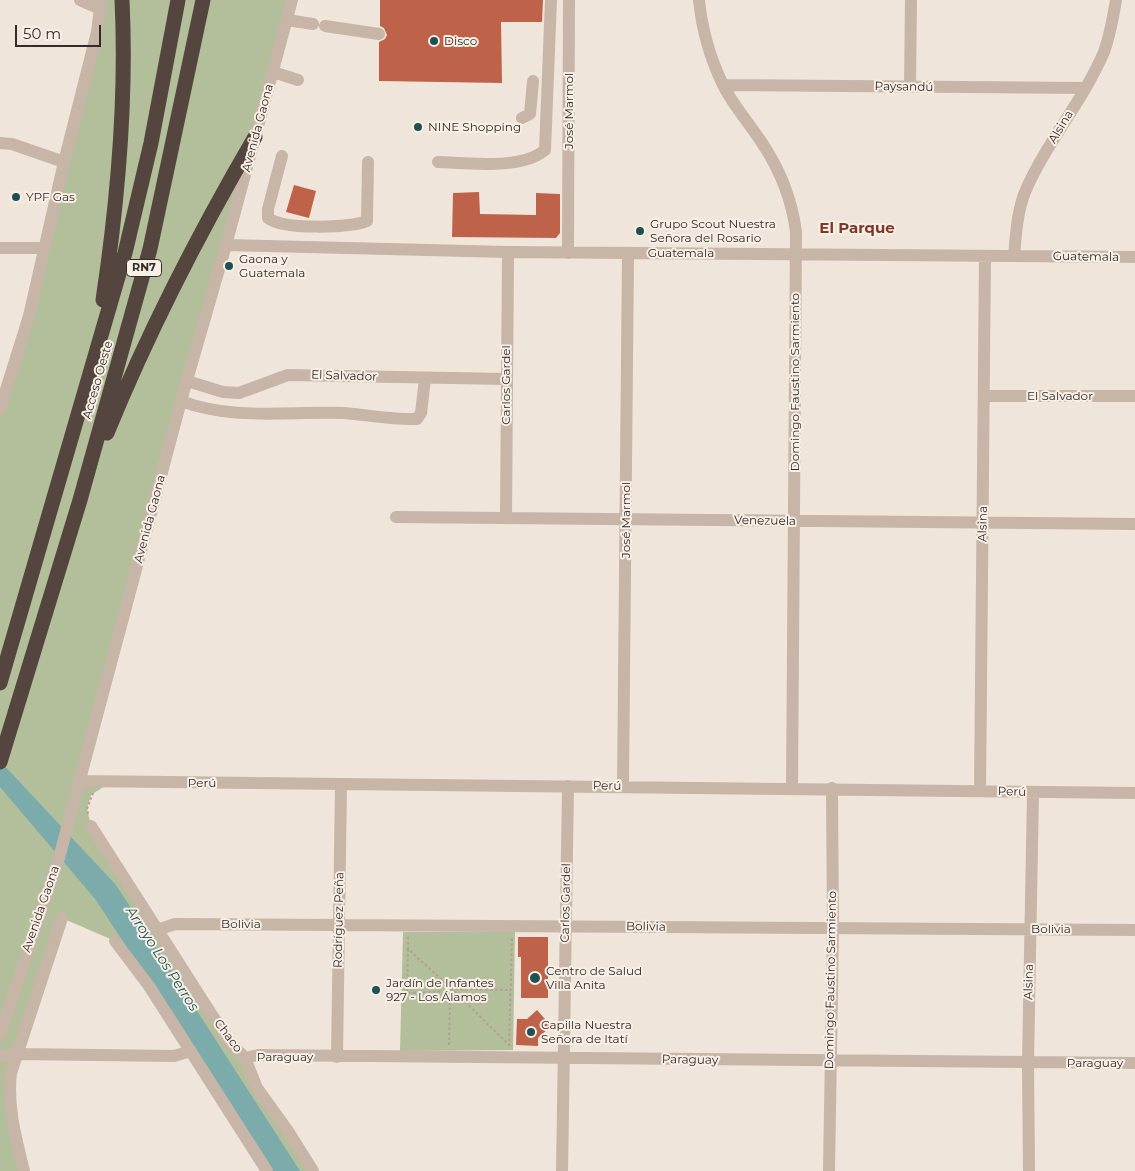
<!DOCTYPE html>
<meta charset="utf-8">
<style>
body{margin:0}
#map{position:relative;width:1135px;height:1171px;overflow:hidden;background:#f0e5da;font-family:Montserrat,sans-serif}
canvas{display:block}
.scale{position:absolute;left:15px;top:25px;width:86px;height:22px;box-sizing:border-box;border:2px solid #342b27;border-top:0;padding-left:6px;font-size:15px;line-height:18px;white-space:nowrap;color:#342b27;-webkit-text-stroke:4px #f8efe6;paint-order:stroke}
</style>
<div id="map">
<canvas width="1135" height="1171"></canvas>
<div class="scale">50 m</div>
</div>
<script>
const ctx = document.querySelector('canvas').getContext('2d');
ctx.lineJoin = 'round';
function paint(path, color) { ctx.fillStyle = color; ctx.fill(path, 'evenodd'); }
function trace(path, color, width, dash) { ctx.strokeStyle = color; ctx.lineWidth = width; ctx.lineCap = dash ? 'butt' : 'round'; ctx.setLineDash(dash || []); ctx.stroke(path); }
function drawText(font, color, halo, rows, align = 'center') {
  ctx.font = font + ' Montserrat,sans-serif'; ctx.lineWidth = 4; ctx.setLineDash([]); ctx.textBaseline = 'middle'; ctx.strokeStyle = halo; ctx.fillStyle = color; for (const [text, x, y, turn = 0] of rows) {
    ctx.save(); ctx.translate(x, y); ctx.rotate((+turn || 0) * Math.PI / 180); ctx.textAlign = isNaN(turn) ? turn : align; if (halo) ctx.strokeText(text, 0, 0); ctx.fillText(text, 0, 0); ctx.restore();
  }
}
paint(new Path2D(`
 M101,0H292L79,781L111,782L91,795L87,809L91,826L313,1171H267L115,941L62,918L11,1073L24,1171H0V409Z
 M403,932H515L513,1050L400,1051Z`), '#b3be9b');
paint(new Path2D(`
 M0,761L116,885L300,1171H272L96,900L0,787Z`), '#7babab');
paint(new Path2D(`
 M380,0H543L542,22H501L502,83L379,81V42L385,39L387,35L384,28L380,26Z
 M294,185L316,191L309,218L286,212Z
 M479,192L480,214L536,215V193L560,194V233L556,238L452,237L453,193Z
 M518,937H548V998H521V957H518Z
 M537,1010L551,1026L538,1038V1046L516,1045L517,1019H527Z`), '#be634a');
trace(new Path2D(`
 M88,814L87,809L93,793
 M408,937V949L452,989L508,1044
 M408,949L407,993L450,991
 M449,1045L450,991L452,989L511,990
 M509,1046L512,938`), '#b39f92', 2, [2.5, 2.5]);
trace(new Path2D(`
 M80,0L100,9
 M699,0C702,30 710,58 723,85C734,107 751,125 764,146C781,172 792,201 796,232L792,788
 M287,20L313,24
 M325,26L379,34
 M273,72L298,80
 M724,85L1085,88
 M910,87L911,0
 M522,118L530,114L533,81
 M0,143L12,144L64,162
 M282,156L268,209V218C283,230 350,228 367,221L368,162
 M438,162C469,163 522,170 545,150L551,0
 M226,245L508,252L1135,257
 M0,248H45
 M568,253L569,0
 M1014,256C1016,235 1017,212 1025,192C1046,143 1083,101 1104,52C1110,35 1113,18 1116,0
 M187,381L223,392L239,393L288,375L506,379
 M984,396H1135
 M181,401C234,421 289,411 344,413C368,415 393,420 417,419L421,413L425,379
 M0,409L29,316L64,162L97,32L101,0
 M396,517L1135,524
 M506,518L508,252
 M79,781L1135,793
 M623,786L628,253
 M980,791L985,256
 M91,826L228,1040L245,1058L257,1088L288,1131L313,1171
 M157,930L175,924L1135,930
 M115,941L149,986L267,1171
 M0,1035L59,858L181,401L226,245L292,0
 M0,1056L18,1054L174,1056L191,1051
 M337,1057L341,784
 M245,1058L258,1055L1135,1063
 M24,1171C16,1138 7,1107 11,1073L62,918
 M562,1171L568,786
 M829,1171L833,929L832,788
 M1029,1171L1028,1062L1033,793`), '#c7b5a7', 12);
trace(new Path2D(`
 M103,300C118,200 127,101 122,0
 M107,433C149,330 199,233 255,137
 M0,683L125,253L151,143L178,0
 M0,762L80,500L150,249L203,0`), '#54453f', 15);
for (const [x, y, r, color] of [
 [434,41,5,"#1f5153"],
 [418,127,5,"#1f5153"],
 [16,197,5,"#1f5153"],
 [640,231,5,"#1f5153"],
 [229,266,5,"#1f5153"],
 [535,978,6,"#1f5153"],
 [376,990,5,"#1f5153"],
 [531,1032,5,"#1f5153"]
]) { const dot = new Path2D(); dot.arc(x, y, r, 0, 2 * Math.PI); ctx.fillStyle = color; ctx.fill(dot); trace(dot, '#f8efe6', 2); }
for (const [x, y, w] of [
 [144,268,35]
]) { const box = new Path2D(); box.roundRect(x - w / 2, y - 8.5, w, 17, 4); ctx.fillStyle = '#f8efe6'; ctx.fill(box); trace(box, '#342b27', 1); }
drawText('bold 11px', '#342b27', null, [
 ["RN7",144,268]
]);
drawText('12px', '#342b27', '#f8efe6', [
 ["Disco",444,41],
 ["NINE Shopping",428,127],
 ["YPF Gas",26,197],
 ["Grupo Scout Nuestra",650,224],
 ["Señora del Rosario",650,238],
 ["Gaona y",239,259],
 ["Guatemala",239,273],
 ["Centro de Salud",546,971],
 ["Villa Anita",546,985],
 ["Jardín de Infantes",386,983],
 ["927 - Los Álamos",386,997],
 ["Capilla Nuestra",541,1025],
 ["Señora de Itatí",541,1039]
], 'left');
drawText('12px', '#342b27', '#f8efe6', [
 ["Paysandú",904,87,1],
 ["José Marmol",569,111,-90],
 ["Alsina",1061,127,-59],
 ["Avenida Gaona",258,128,-75],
 ["Guatemala",681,253],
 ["Guatemala",1086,257,1],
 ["El Salvador",344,376,2],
 ["Acceso Oeste",98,380,-74],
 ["Domingo Faustino Sarmiento",795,382,-90],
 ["Carlos Gardel",506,385,-90],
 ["El Salvador",1060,396],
 ["Avenida Gaona",150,519,-75],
 ["José Marmol",626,520,-90],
 ["Venezuela",765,521,1],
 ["Alsina",983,524,-89],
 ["Perú",202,783],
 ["Perú",607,786,1],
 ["Perú",1012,792,2],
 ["Carlos Gardel",566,903,-89],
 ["Avenida Gaona",41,909,-71],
 ["Rodríguez Peña",339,920,-89],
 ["Bolivia",241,924],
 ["Bolivia",646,927,1],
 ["Bolivia",1051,929],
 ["Domingo Faustino Sarmiento",831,980,-89],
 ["Alsina",1029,982,-89],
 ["Chaco",228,1036,53],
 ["Paraguay",285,1057],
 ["Paraguay",690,1060,1],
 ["Paraguay",1095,1063]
]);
drawText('italic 14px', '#1f5153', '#f8efe6', [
 ["Arroyo Los Perros",162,959,57]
]);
drawText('bold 15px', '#7e3825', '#f8efe6', [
 ["El Parque",857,229]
]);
</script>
